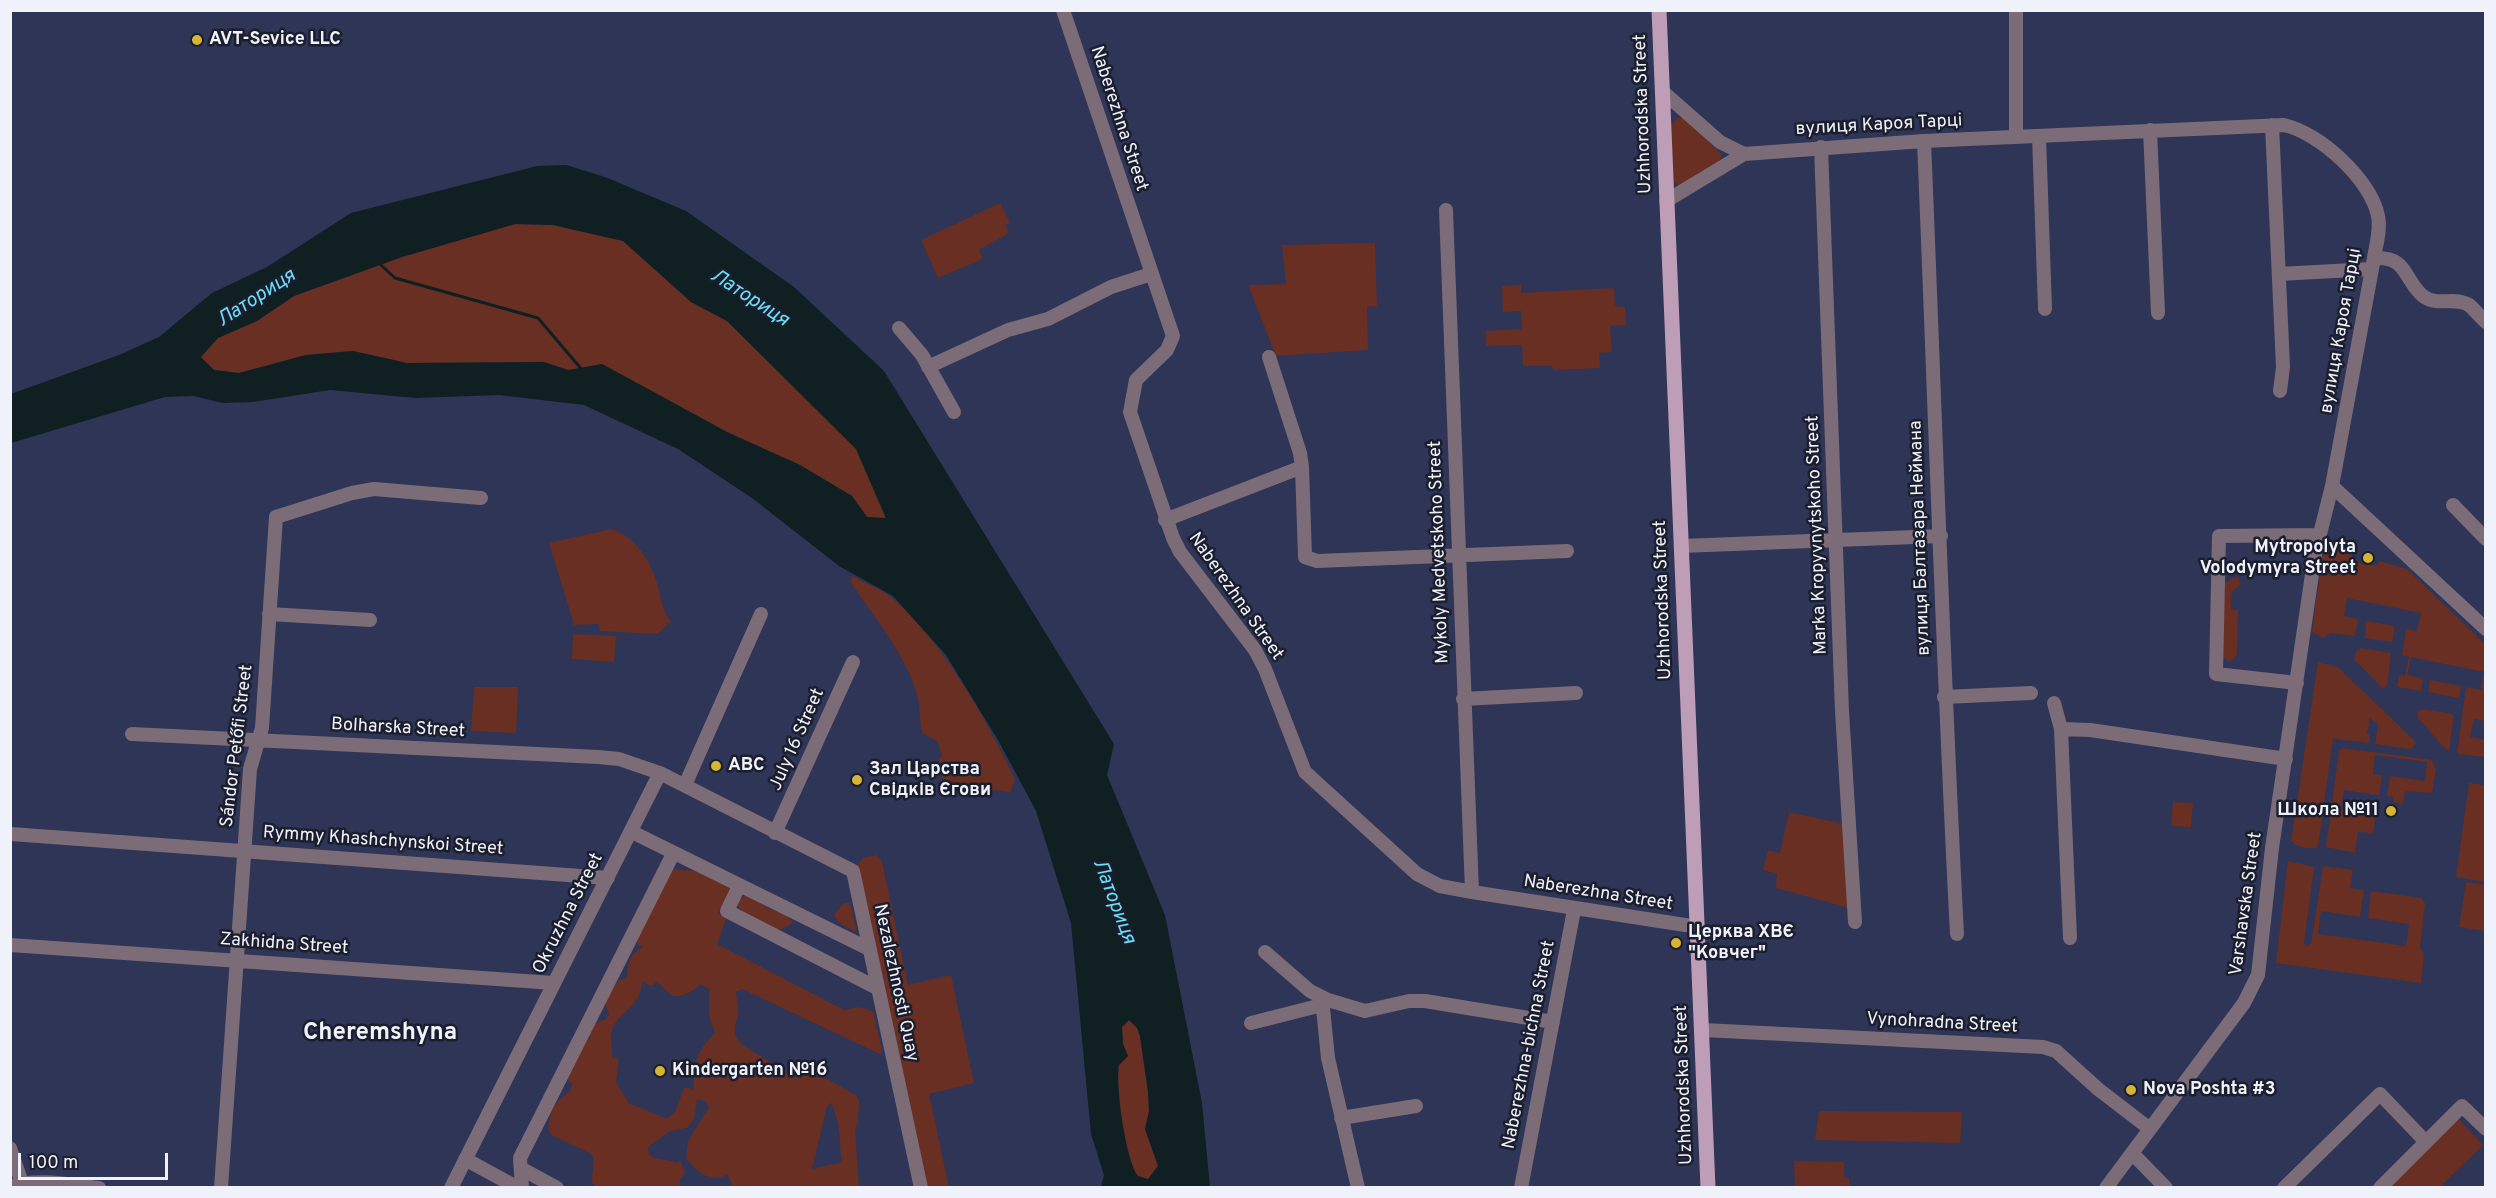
<!DOCTYPE html>
<meta charset="utf-8">
<style>
body{margin:0}
#map{position:relative;width:2496px;height:1198px;overflow:hidden;background:#2e3557;font-family:Overpass,sans-serif}
canvas{display:block}
.frame{position:absolute;inset:0;border:12px solid #f0f2fb;pointer-events:none}
.scale{position:absolute;left:18px;top:1153px;width:150px;height:27px;box-sizing:border-box;border:3px solid #f0f2fb;border-top:0;padding-left:8px;font-size:18px;line-height:21px;white-space:nowrap;color:#f0f2fb;-webkit-text-stroke:4px #1a1e2d;paint-order:stroke}
</style>
<div id="map">
<canvas width="2496" height="1198"></canvas>
<div class="frame"></div>
<div class="scale">100 m</div>
</div>
<script>
const ctx = document.querySelector('canvas').getContext('2d');
ctx.lineJoin = 'round';
function paint(path, color) { ctx.fillStyle = color; ctx.fill(path, 'evenodd'); }
function trace(path, color, width, dash) { ctx.strokeStyle = color; ctx.lineWidth = width; ctx.lineCap = dash ? 'butt' : 'round'; ctx.setLineDash(dash || []); ctx.stroke(path); }
function drawText(font, color, halo, rows, align = 'center') {
  ctx.font = font + ' Overpass,sans-serif'; ctx.lineWidth = 5; ctx.setLineDash([]); ctx.textBaseline = 'middle'; ctx.strokeStyle = halo; ctx.fillStyle = color; for (const [text, x, y, turn = 0] of rows) {
    ctx.save(); ctx.translate(x, y); ctx.rotate((+turn || 0) * Math.PI / 180); ctx.textAlign = isNaN(turn) ? turn : align; if (halo) ctx.strokeText(text, 0, 0); ctx.fillText(text, 0, 0); ctx.restore();
  }
}
paint(new Path2D(`
 M1677,118H1685L1722,155L1719,161L1679,186L1673,180L1671,126Z
 M1000,203L1010,223L1005,225L1009,233L979,250L983,259L938,278L921,240Z
 M515,224L553,225L623,241L691,302L727,321L856,449L886,519L867,517L852,496L800,465L727,432L602,364L568,370L544,362L407,363L353,351L306,355L239,373L214,370L200,357L218,338L257,321L294,296L402,257Z
 M1375,243L1377,306L1367,307L1368,350L1276,356L1248,285L1286,284L1282,245Z
 M1521,285V293L1614,288L1615,306L1625,307L1626,325L1610,326L1612,352L1599,353L1600,368L1553,370L1552,366H1523L1522,345L1486,346V331L1522,329L1521,311L1503,312L1502,286Z
 M611,529C636,536 651,562 658,586C661,599 663,613 671,622L657,634L600,631L599,624L574,625L549,543Z
 M2334,546L2343,548L2361,564L2378,565L2379,561L2407,569L2485,644V721L2474,719L2470,737L2485,740L2484,757L2457,754L2466,687L2481,690L2484,672L2411,657L2407,675L2423,679L2421,691L2397,687L2399,675L2405,676L2409,657L2402,655L2406,629L2417,631L2421,613L2347,598L2344,616L2358,619L2355,636L2330,633L2324,638L2312,632L2322,557L2326,549Z
 M852,576C865,583 881,589 892,598C943,642 986,719 1015,779L1010,793C998,788 994,791 982,792C968,794 956,789 944,783L938,763L942,755L937,741L922,733C920,724 920,714 919,705C914,664 872,615 850,581Z
 M2237,576L2241,584L2231,593V610H2238L2237,655L2229,662L2221,655L2225,583Z
 M2366,621L2395,626L2392,642L2365,638Z
 M573,634L616,636L614,662L572,659Z
 M2361,648L2391,653L2387,686L2383,689L2354,659L2356,651Z
 M2318,662L2338,667L2416,742L2413,748L2408,749L2375,744L2378,725L2370,718L2367,733L2370,736V743L2333,739L2318,847C2310,850 2297,847 2291,841Z
 M2430,680L2461,686L2459,698L2428,692Z
 M474,687H518L516,733L471,731Z
 M2422,709L2454,714L2449,751L2445,749L2418,718V712Z
 M2342,748L2432,760L2436,769L2432,793L2405,791L2403,804L2393,802V797L2387,796L2390,776L2425,781L2427,762L2375,755L2373,774L2382,775L2379,795L2344,790L2341,809L2376,814L2373,833L2358,832L2355,853L2326,847L2339,751Z
 M2469,783L2485,785V882L2456,877Z
 M2173,802L2193,803L2191,827L2171,826Z
 M1789,812L1844,824L1849,908L1776,888L1777,874L1763,870L1768,850L1780,853Z
 M877,855L882,862L908,985L951,975L974,1083L929,1094L949,1187H921L853,871L863,858Z
 M2288,861L2314,867L2304,943L2306,946L2311,944L2323,866L2353,870L2350,888L2364,890L2360,917L2321,911L2318,934L2406,946L2409,924L2368,918L2371,891L2422,898L2425,903L2420,947L2424,955L2421,983L2276,963Z
 M675,869L695,871L727,886L731,891L718,913L726,918L717,944L844,1010L859,1007L873,1011L882,1050L880,1054L742,989L736,992C736,998 738,1001 738,1007C740,1022 728,1028 741,1044L786,1072L825,1078L856,1095L859,1101L858,1121L855,1131L859,1187H733L727,1174C711,1185 696,1171 686,1158L688,1141L709,1107L705,1101L697,1099L694,1119L687,1128L670,1131L648,1147L649,1155C658,1161 666,1158 675,1163L681,1161L685,1173L680,1179V1187H594C589,1175 596,1167 592,1154L553,1136L548,1130C553,1102 551,1108 571,1090L572,1084L567,1078L580,1048L589,1039L592,1025L606,1019L609,1014L604,1002L619,980L627,978C627,964 630,953 643,947L638,945L636,940L670,872ZM642,982L651,986L657,982L672,996C682,997 694,992 700,984L709,989V1016L715,1033C694,1053 696,1064 693,1090L687,1087L684,1088L675,1112L667,1119L629,1103L616,1082L619,1057L612,1058C613,1049 610,1041 611,1034C615,1012 641,1009 642,982ZM831,1103C841,1121 839,1142 842,1162L812,1169L827,1106Z
 M2466,882L2485,885V931L2459,927Z
 M745,896C764,900 763,911 785,913L793,923C789,925 784,929 780,929C765,930 745,916 737,905L739,899Z
 M843,903H850L857,933L838,922L834,915Z
 M1129,1020L1137,1028L1140,1036L1148,1092L1149,1111L1145,1129L1158,1166L1148,1179L1138,1176C1126,1161 1115,1085 1119,1065L1128,1056L1123,1044L1122,1027Z
 M1819,1111L1962,1112L1960,1143L1815,1140Z
 M2454,1114L2483,1145L2440,1187L2380,1188Z
 M1794,1161L1844,1162V1178H1849V1187H1795Z`), '#682f22');
paint(new Path2D(`
 M566,165L605,177L686,211L794,287L884,371L1114,744L1107,775L1165,915L1202,1103L1210,1187H1101L1104,1175L1091,1134L1071,923L1036,811L998,740L946,655L893,596L839,566L752,498L678,449L584,405L499,395L416,398L330,390L253,402L223,403L193,396L165,397L11,443V394L119,355L159,337L212,293L267,267L351,213L537,166ZM515,224L553,225L623,241L691,302L727,321L856,449L886,518L867,517L852,496L800,465L727,432L602,364L568,370L544,362L407,363L353,351L306,355L239,373L214,370L201,357L218,338L257,321L294,296L402,257ZM1129,1020L1137,1028L1140,1036L1148,1092L1149,1111L1145,1129L1158,1166L1148,1179L1138,1176C1126,1161 1115,1085 1119,1065L1128,1056L1123,1044L1122,1027Z`), '#0f1f22');
trace(new Path2D(`
 M379,263L395,278L538,318L583,371`), '#0f1f22', 3);
trace(new Path2D(`
 M1063,10L1173,336L1167,350L1136,380L1130,412L1173,538L1180,552L1255,650L1265,669L1305,772L1417,874L1440,886L1472,892L1698,927
 M1662,91L1720,142L1744,154
 M2272,125L2283,367L2280,391
 M2150,130L2158,313
 M2039,136L2045,309
 M2016,137V10
 M1924,141C1935,405 1943,670 1957,934
 M1821,147L1842,711L1855,922
 M1666,201L1744,154L1924,141L2284,125C2320,133 2371,180 2378,216C2381,229 2376,245 2374,258L2332,486L2315,554L2272,848L2258,975L2244,1003L2106,1188
 M1446,210L1472,892
 M2374,258C2408,256 2403,279 2423,296C2437,307 2455,296 2469,305C2475,310 2480,317 2486,322
 M2279,274L2371,269
 M899,328L922,355L954,412
 M928,367L1008,330L1048,319L1111,287L1151,274
 M1302,467L1305,557L1317,561L1567,551
 M2332,486L2486,629
 M2453,505L2486,539
 M1165,520L1302,467L1300,453L1269,357
 M1681,546L1941,536
 M269,614L370,620
 M2297,683L2216,674L2219,536L2319,535
 M1944,697L2031,693
 M1463,699L1576,693
 M2054,703L2061,729L2070,938
 M2061,729L2090,730L2286,759
 M132,734L598,757L619,759L660,773
 M685,785L761,614
 M632,832L869,949
 M775,833L853,662
 M11,834L608,878
 M739,886L727,911L877,988
 M10,945L554,983
 M1265,952L1310,991L1328,1000L1365,1011L1409,1001H1425L1553,1022
 M1322,998L1328,1058L1358,1188
 M1251,1023L1322,1005
 M1703,1030L2043,1047L2056,1051L2098,1089L2150,1129
 M1341,1118L1416,1106
 M10,1148L22,1183
 M2132,1153L2166,1188
 M465,1159L518,1188
 M522,1169L557,1188
 M10,1187C37,1177 71,1185 99,1188
 M221,1188L250,769L262,728L276,517L352,493L374,489L481,498
 M451,1188L660,773L853,871L921,1188
 M522,1188L520,1158L673,854
 M1521,1188L1574,910
 M2284,1188L2380,1094L2426,1142
 M2380,1188L2462,1106L2486,1129`), '#7c6c78', 14);
trace(new Path2D(`
 M1659,10L1708,1188`), '#be9eb7', 15);
for (const [x, y, r, color] of [
 [197,40,6,"#d6b534"],
 [2368,558,6,"#d6b534"],
 [716,766,6,"#d6b534"],
 [857,780,6,"#d6b534"],
 [2391,811,6,"#d6b534"],
 [1676,943,6,"#d6b534"],
 [660,1071,6,"#d6b534"],
 [2131,1090,6,"#d6b534"]
]) { const dot = new Path2D(); dot.arc(x, y, r, 0, 2 * Math.PI); ctx.fillStyle = color; ctx.fill(dot); trace(dot, '#1a1e2d', 2); }
drawText('bold 18px', '#f0f2fb', '#1a1e2d', [
 ["AVT-Sevice LLC",209,40],
 ["Mytropolyta",2356,548,"right"],
 ["Volodymyra Street",2356,569,"right"],
 ["ABC",728,766],
 ["Зал Царства",869,770],
 ["Свідків Єгови",869,791],
 ["Школа №11",2379,811,"right"],
 ["Церква ХВЄ",1688,933],
 ["\"Ковчег\"",1688,954],
 ["Kindergarten №16",672,1071],
 ["Nova Poshta #3",2143,1090]
], 'left');
drawText('18px', '#f0f2fb', '#1a1e2d', [
 ["Uzhhorodska Street",1644,114,-92],
 ["Naberezhna Street",1118,119,72],
 ["вулиця Кароя Тарці",1879,126,-3],
 ["вулиця Кароя Тарці",2342,331,-80],
 ["Marka Kropyvnytskoho Street",1818,535,-92],
 ["вулиця Балтазара Неймана",1921,538,-92],
 ["Mykoly Medvetskoho Street",1440,552,-92],
 ["Naberezhna Street",1235,597,55],
 ["Uzhhorodska Street",1664,600,-92],
 ["Bolharska Street",398,729,3],
 ["July 16 Street",798,740,-66],
 ["Sándor Petőfi Street",238,746,-83],
 ["Rymmy Khashchynskoi Street",383,842,4],
 ["Naberezhna Street",1598,894,9],
 ["Varshavska Street",2247,904,-82],
 ["Okruzhna Street",569,914,-63],
 ["Zakhidna Street",284,945,4],
 ["Nezalezhnosti Quay",895,983,78],
 ["Vynohradna Street",1942,1024,3],
 ["Naberezhna-bichna Street",1530,1045,-79],
 ["Uzhhorodska Street",1685,1085,-92]
]);
drawText('italic 20px', '#6ae0f9', '#1a1e2d', [
 ["Латориця",257,299,-33],
 ["Латориця",749,299,33],
 ["Латориця",1113,902,69]
]);
drawText('bold 24px', '#f0f2fb', '#1a1e2d', [
 ["Cheremshyna",380,1034]
]);
</script>
